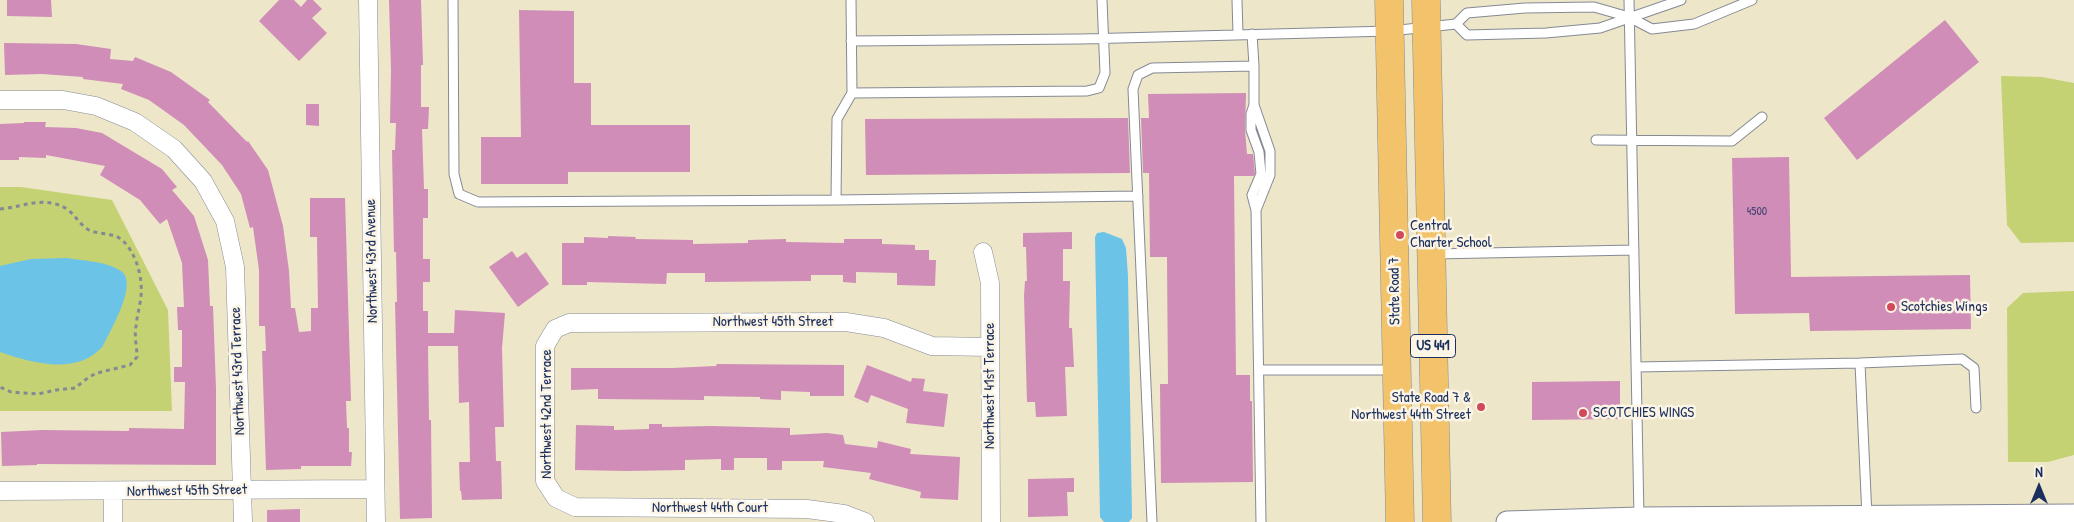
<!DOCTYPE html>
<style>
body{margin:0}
#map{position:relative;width:2074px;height:522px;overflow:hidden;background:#ede6c9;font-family:"Patrick Hand",sans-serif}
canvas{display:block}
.north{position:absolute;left:2014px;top:462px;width:50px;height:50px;-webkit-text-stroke:4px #fcf5e5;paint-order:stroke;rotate:0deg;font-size:14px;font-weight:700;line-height:20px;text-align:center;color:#1b2f5e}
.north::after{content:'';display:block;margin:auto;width:18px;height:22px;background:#1b2f5e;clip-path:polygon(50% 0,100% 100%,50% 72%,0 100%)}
</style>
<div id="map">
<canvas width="2074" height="522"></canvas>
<div class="north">N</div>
</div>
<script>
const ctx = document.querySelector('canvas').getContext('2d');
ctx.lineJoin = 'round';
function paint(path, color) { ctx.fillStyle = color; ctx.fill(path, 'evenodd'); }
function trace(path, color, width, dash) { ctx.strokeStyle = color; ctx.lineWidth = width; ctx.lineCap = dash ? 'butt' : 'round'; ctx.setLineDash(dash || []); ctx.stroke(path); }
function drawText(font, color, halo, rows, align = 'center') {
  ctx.font = font + ' "Patrick Hand",sans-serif'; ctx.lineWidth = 5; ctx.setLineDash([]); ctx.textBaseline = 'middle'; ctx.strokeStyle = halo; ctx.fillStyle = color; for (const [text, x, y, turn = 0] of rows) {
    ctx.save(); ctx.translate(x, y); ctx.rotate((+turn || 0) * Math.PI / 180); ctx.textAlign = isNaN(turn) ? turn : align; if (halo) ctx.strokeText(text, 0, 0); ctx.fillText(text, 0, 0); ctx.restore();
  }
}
paint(new Path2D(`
 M2001,76L2042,77L2074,83V242L2021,243L2007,225Z
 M0,187H21L112,200L168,310L172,411H0Z
 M2074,291V455L2048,462H2008L2007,308L2023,293Z`), '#c5d273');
paint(new Path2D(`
 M1104,232L1122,239L1126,248L1128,276L1132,518L1129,522H1104L1100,517L1095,237L1097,233Z
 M67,258C84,261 106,261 121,271C139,283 110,331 103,346C77,376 32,363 0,352V266L31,259Z`), '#6bc3e8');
paint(new Path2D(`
 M7,0H51L52,17L7,16Z
 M279,0H294L301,7L307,0H313L322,9L312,18L327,33L299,61L259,21Z
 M389,0H421L423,65H421V107H429L428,129H422L424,189H428V218H423V259H430V282H423V311H428V333H454L455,310L505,313L502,348L504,427H495L496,461H501L502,499L462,500L461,491H460L459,462H470L469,402L459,403L458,346H428L429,420H431L432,518L400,519L395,302H397L396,252H394L392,150H395L396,123H390L391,70Z
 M519,10L574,11V83H591V125H690V172H568V184H481V137H521Z
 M1945,20L1979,62L1857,160L1824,118Z
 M4,43L76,44L111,49L110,59L133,61L135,57L171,72L210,100L208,102L247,142L248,141L268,170L283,226L289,271L291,308H295L299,332L311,331V308H318L317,237H310V198H345L351,401H346L347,428H349V452H352L351,466H301V469L266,470L262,351H266L265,326H259V270L253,227L250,228L241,194L222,165L184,125L149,100L121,89L123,84L83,79V77L42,74L5,75Z
 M1246,93L1245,130L1247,154H1253L1255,173L1254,176H1234L1236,375H1250V401H1252L1253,482L1161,483L1160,384H1168L1167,257H1150L1149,173H1143L1141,118H1149L1148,94Z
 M306,104H319V126L306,125Z
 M1128,118L1130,173L866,175L865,119Z
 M24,122H46L45,127L76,128L102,133L162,169L177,187L172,190L194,216L208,260L210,306H213L216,389V465L37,464V465L2,466L1,432L42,430L129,431V428L184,429L185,382H174V367H182V330H178L177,307H184L182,263L167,219L160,224L140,200L100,175L105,166L46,155V158L19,157V160H0V124L24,123Z
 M1789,157L1791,277L1970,275L1971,329L1810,331L1809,313L1735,314L1732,158Z
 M1072,232V249H1063V281H1070L1069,328H1072L1074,367H1065L1067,416L1036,417L1035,402H1027L1024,296L1025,281H1027L1026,247H1023V233Z
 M608,236L636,237L635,239L693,240V244L748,243V240L786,239V242L844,243V239H882V244L915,245V250H929V260H936L935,286L897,285V273L856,272V283L843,282V275H811V281L705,282V273H667L666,284L587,282V285H562V243H584V237L608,238Z
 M512,251L517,258L526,252L549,284L518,307L489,267Z
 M717,364L844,365V396H810V392L781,391V400L760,399V397L704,396V400L598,399V389L571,390V368H672L716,366Z
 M867,365L911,382L912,378L925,379L923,391L948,394L944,427L906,423L908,409L871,395L868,403L854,397Z
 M1620,381V419L1532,420V382Z
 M649,424H662V427L711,426L790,428V435L827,433L843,435L845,444L877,448L878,441L911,449L910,454L960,457L958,500L920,498L921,492L869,479L871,473L823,467L824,461H782V470H767V458H734V470H721V459L685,460V470L625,471L575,470L576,425L614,426V430L649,429Z
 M1074,478V492H1067L1068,516L1028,517V479Z
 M300,509V522H267V510Z`), '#cf8db7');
const service = new Path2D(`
 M453,0L454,174L459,194L478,202L836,200
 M851,0L852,93L837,119L836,200L1138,196
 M1237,0L1238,34
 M1629,0L1639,517
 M1456,24L1467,35L1546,33L1600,28L1681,0
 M1252,34L1254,66
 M851,41L1081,39L1390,31L1456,24L1467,13L1525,8L1594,7L1629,17L1652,29L1694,24L1752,0
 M852,93L1087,91L1099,88L1105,73L1102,0
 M1254,105L1270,151V175L1256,210
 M1596,140L1732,141L1762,117
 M1434,254L1634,250
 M1860,363L1962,359L1974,368L1976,408
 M1636,367L1860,363L1867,517
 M1259,370H1394
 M1152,522L1133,89L1138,75L1152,68L1254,66V105L1251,114V130L1259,152L1261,174L1252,195L1256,210L1261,522`);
const minor = new Path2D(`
 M368,0L376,522
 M0,100H63L96,106L135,122L174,149L203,181L225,221L235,267L243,522
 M983,252L990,283L991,522
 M0,491L375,489
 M113,522V491
 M865,522L844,514L807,509L575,507L556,498L545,481V346L555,329L569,323L846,322L884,328L932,346L990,347`);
const tertiary = new Path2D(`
 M1507,522L1639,518L2074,515`);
const primary = new Path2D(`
 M1389,0L1400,522
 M1426,0L1437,522`);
trace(service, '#848a94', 11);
trace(minor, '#848a94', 19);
trace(tertiary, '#848a94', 23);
trace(primary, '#848a94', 29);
trace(new Path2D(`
 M0,209C24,207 44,195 67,209C75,215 80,225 89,230C99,235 113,232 122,240C136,252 143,278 141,296C140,306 137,316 136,326C134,336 137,347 137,357L130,365L97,373L89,377L75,388L56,390L38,394L11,392L0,387`), '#848a94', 3, [4, 4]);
trace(service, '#fff', 9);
trace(minor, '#fff', 18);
trace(tertiary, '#fff', 21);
trace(primary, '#f2c36a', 28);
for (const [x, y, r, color] of [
 [1400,235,5,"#d1495b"],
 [1891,307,5,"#d1495b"],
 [1481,407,5,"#d1495b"],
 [1583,413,5,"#d1495b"]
]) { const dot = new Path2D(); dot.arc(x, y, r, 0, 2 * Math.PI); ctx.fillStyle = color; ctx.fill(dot); trace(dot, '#fcf5e5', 2); }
drawText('12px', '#484674', null, [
 ["4500",1757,212]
]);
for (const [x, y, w] of [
 [1433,346,45]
]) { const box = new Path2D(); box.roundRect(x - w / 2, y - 11.5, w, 23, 4); ctx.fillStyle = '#fcf5e5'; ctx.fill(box); trace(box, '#1b2f5e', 1); }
drawText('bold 14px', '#1b2f5e', null, [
 ["US 441",1433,346]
]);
drawText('15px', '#1b2f5e', '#fcf5e5', [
 ["Central",1410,226],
 ["Charter School",1410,243],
 ["Scotchies Wings",1901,307],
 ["State Road 7 &",1471,398,"right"],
 ["Northwest 44th Street",1471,415,"right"],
 ["SCOTCHIES WINGS",1593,413]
], 'left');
drawText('15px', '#1b2f5e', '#fcf5e5', [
 ["Northwest 43rd Avenue",372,261,-91],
 ["State Road 7",1395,291,-91],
 ["Northwest 45th Street",773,322],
 ["Northwest 43rd Terrace",238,371,-92],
 ["Northwest 41st Terrace",990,386,-90],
 ["Northwest 42nd Terrace",547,414,-90],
 ["Northwest 45th Street",187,491,-1],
 ["Northwest 44th Court",710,508]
]);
</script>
